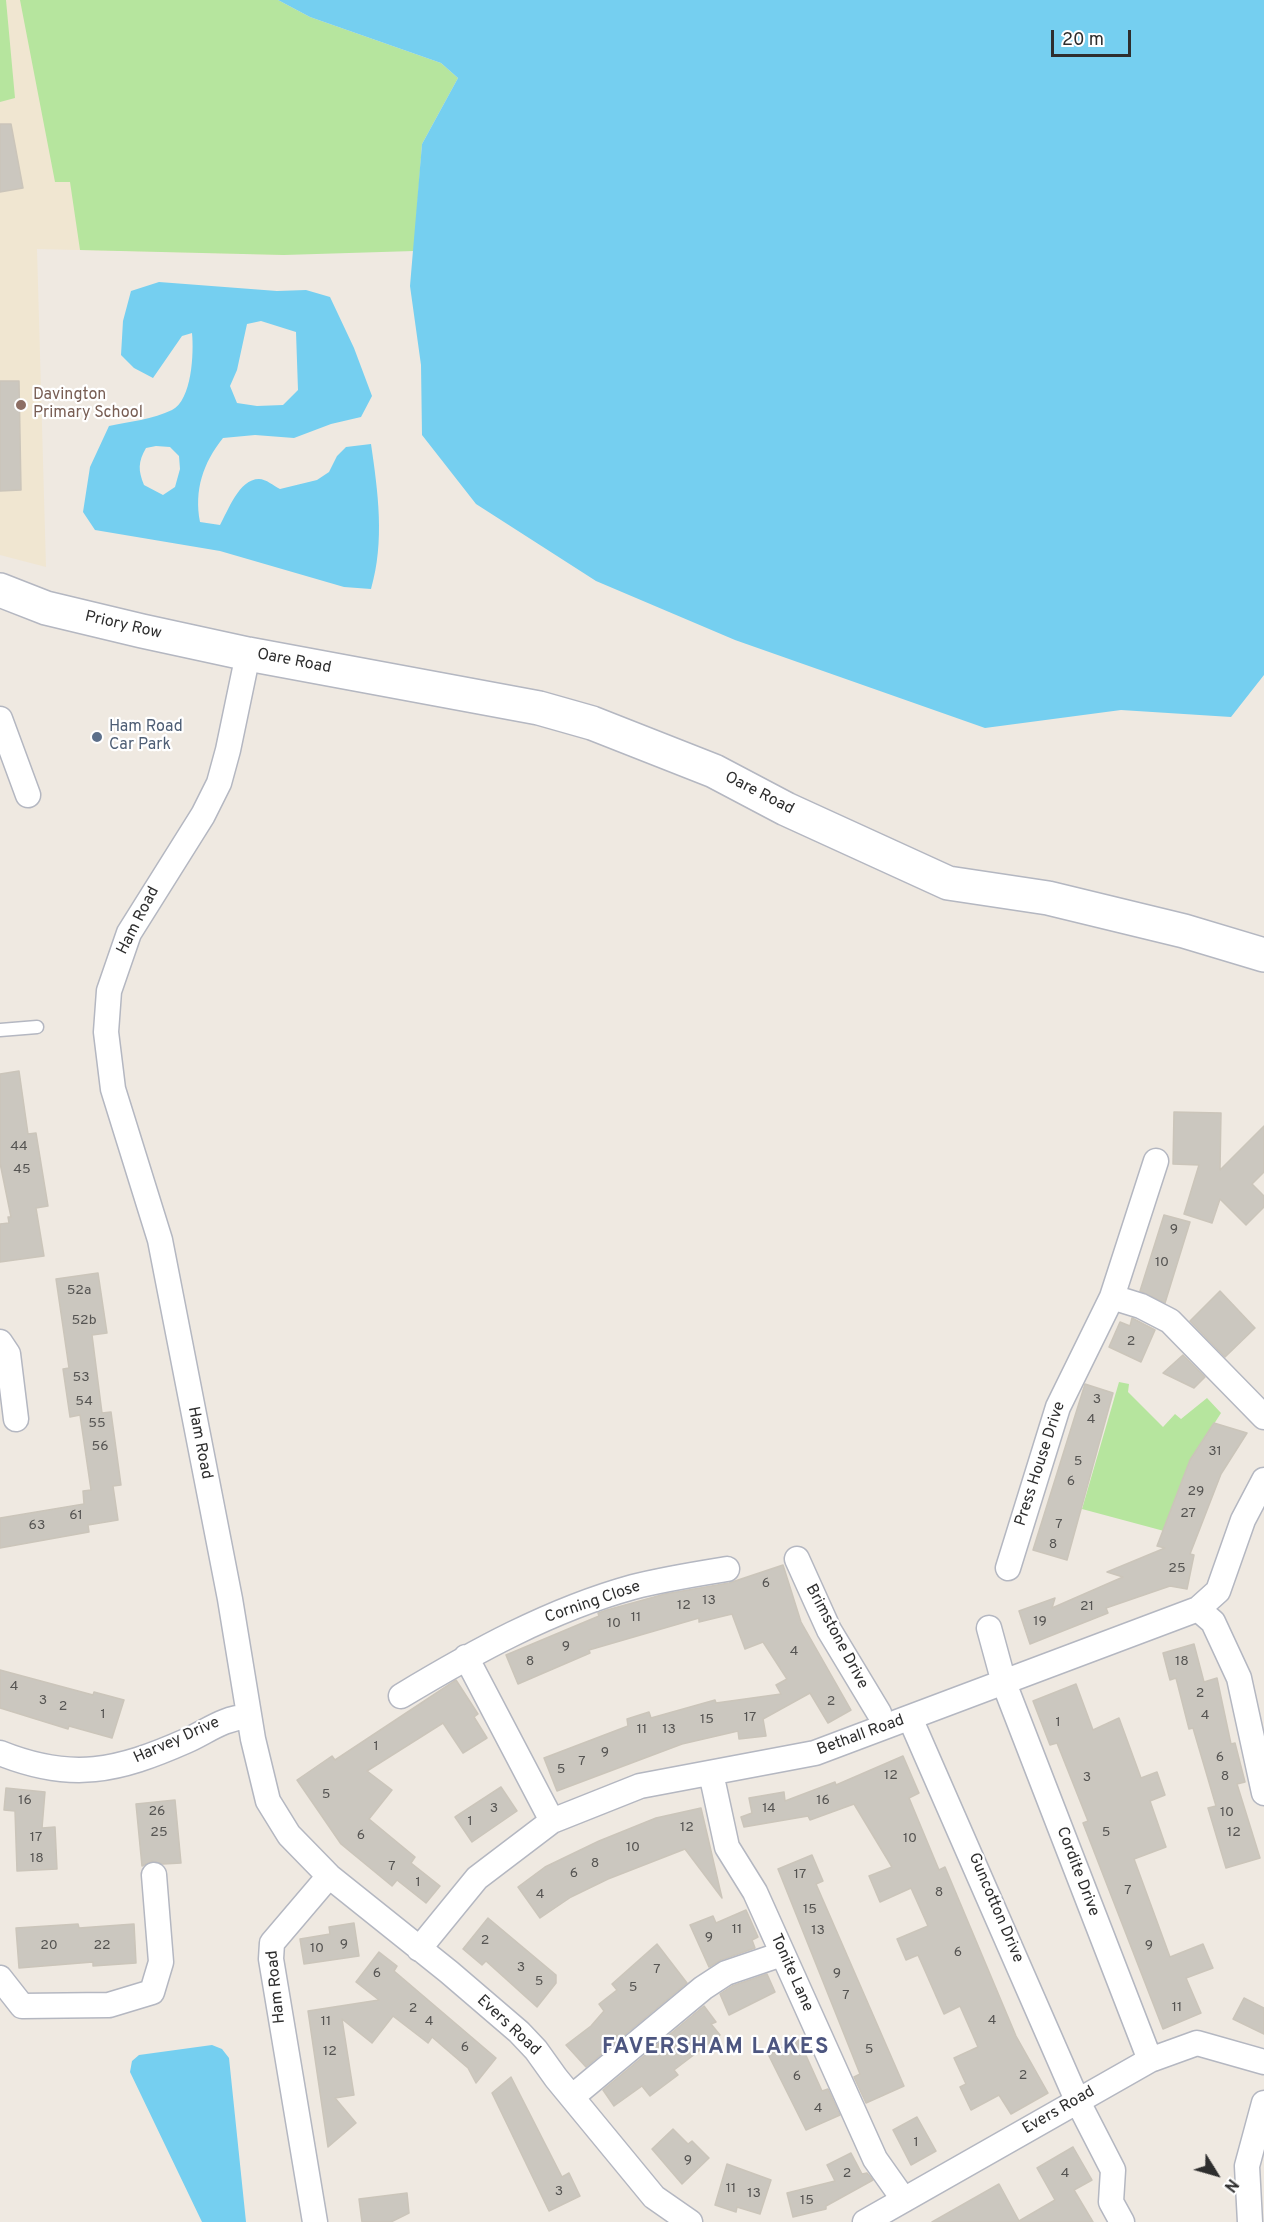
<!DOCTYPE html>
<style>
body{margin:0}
#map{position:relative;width:1264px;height:2222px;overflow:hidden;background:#efe9e1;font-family:Overpass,sans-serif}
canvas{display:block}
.north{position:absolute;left:1186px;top:2144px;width:60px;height:60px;-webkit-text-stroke:4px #fff;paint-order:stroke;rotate:127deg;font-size:16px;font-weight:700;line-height:24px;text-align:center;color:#2e2e2e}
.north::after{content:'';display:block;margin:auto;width:21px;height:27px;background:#2e2e2e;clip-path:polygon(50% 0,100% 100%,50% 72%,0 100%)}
.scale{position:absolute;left:1051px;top:30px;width:80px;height:27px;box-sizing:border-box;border:3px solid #2e2e2e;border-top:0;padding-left:8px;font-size:18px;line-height:21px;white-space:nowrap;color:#2e2e2e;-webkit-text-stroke:4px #fff;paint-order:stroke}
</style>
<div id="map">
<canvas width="1264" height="2222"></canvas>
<div class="north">N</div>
<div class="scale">20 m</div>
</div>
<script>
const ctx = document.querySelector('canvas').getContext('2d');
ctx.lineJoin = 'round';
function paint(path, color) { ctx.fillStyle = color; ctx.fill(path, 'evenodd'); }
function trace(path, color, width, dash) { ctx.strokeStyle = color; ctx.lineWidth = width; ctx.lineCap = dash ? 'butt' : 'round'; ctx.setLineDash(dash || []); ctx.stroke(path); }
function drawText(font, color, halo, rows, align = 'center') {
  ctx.font = font + ' Overpass,sans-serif'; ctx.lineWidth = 4.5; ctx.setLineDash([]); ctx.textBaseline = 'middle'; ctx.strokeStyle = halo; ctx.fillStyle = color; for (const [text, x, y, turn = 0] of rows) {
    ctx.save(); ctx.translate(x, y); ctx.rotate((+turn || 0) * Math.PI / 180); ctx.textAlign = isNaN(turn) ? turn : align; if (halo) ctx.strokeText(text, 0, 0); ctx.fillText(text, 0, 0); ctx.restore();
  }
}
paint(new Path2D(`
 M0,0H143L284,255L37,249L46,567L0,555Z`), '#f0e6d1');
paint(new Path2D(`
 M0,0H6L15,98L0,102Z
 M20,0H278L310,17L441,63L458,78L422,144L414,251L284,255L80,250L70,182H55Z
 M1119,1382L1129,1384L1128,1392L1163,1427L1175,1414L1181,1419L1207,1398L1221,1413L1189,1463L1164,1531L1082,1509Z`), '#b6e59e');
paint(new Path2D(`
 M278,0H1264V675L1231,717L1121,710L985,728L735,640L596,581L476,504L422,435L421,365L410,286L422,144L458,78L441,63L310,17Z
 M159,282L277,291L306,290L330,297L354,348L372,396L361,417L331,424L294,438L255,435L223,438C203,463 194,490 200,522L220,525C228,511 239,479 259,479C266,479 274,486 280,489L317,480L329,472L337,456L346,447L371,444C378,492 385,541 371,589L344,587L220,551L95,530L83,512L90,467L109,426C128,422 154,419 172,410C192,400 194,353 192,333L182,336L153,378L134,368L121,355L123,321L131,291ZM261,321L296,332L298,390L283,405L257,406L237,403L230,386L237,370L247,324ZM156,446L170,447L179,456L180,469L175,487L163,495L144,485C138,470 138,462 146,448Z
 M212,2045L222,2049L229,2058L246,2222H202L130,2072L132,2061L139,2055Z`), '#75cff0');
const building = new Path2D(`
 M0,124H11L23,188L0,192Z
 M0,381H19L21,490L0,491Z
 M19,1071L28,1134L36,1133L48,1206L36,1208L44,1256L0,1262V1224L9,1223L8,1217H11L0,1163V1074Z
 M1174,1112L1221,1113L1220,1170L1264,1126V1172L1252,1184L1264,1196V1207L1246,1225L1220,1199L1212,1223L1184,1214L1199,1165L1173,1164Z
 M1164,1215L1190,1222L1165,1303L1140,1291Z
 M98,1273L107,1333L92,1335L102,1413L111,1412L121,1485L113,1486L118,1520L88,1525L89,1532L0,1548V1518L84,1504L83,1491L91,1490L80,1415L70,1417L63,1369L69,1368L56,1279Z
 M1220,1291L1255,1328L1225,1357L1190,1321Z
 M1132,1318L1155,1330L1141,1362L1109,1347L1120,1322L1130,1326Z
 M1183,1355L1205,1377L1194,1388L1163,1373Z
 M1085,1384L1113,1393L1067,1560L1033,1550Z
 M1214,1423L1247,1433L1221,1474L1190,1554L1194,1555L1187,1589L1170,1586L1106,1608L1108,1613L1030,1644L1019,1611L1055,1598L1052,1608L1123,1577L1107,1572L1165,1548L1157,1546L1190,1460Z
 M783,1565L801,1622L851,1710L828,1723L810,1693L763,1719L766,1736L739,1739L738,1731L682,1744L557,1791L544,1758L628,1726L627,1719L649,1712L651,1718L715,1700L716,1703L781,1694L776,1685L787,1679L763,1642L745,1649L732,1614L699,1622V1618L589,1650L590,1653L518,1684L506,1655L599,1616L598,1613L607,1610L665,1594L729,1583Z
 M1194,1644L1204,1682L1217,1678L1231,1744L1235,1743L1245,1782L1237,1784L1260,1858L1226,1868L1208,1808L1216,1806L1193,1728L1189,1729L1176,1678L1170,1680L1163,1653Z
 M0,1670L93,1695L94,1692L124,1700L112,1738L69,1726L68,1729L0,1708Z
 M456,1680L478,1714L474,1717L487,1738L463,1753L443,1723L367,1771L392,1790L369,1819L415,1857L411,1863L440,1886L426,1903L397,1880L392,1886L341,1844L297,1780L332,1756L335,1760Z
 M1076,1684L1093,1730L1119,1718L1141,1778L1157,1772L1165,1795L1150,1801L1166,1847L1134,1859L1170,1957L1203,1944L1213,1968L1186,1978L1201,2013L1163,2029L1083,1823L1088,1821L1057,1743L1050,1745L1033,1701Z
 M903,1756L919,1793L909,1798L939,1870L945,1867L1016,2036L1048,2093L1011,2114L999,2095L971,2110L960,2087L966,2084L954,2058L978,2047L960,2006L944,2014L918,1955L906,1960L897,1939L928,1926L911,1888L880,1902L869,1876L892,1867L854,1804L810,1820L808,1816L744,1827L741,1817L752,1813L749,1798L784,1792L785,1801L835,1782L836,1785Z
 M501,1787L517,1811L472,1842L455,1817Z
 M6,1788L45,1792L42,1828L55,1827L57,1869L17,1871L15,1811L4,1810Z
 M175,1800L181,1863L163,1864L152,1861L142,1866L136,1804Z
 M701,1808L722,1898L685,1849L608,1879L571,1897L540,1918L518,1887L545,1867L599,1841L656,1818Z
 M812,1855L823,1881L816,1884L904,2086L866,2103L854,2077L860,2074L778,1869Z
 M746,1910L758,1937L752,1940L755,1948L721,1960L709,1967L690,1925L713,1916L716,1923Z
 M488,1918L556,1975V1983L537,2007L486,1961L482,1965L463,1949Z
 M354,1923L359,1956L304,1964L300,1939L330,1934L329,1927Z
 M78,1924L79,1928L134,1924L136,1963L93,1966V1962L19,1968L16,1928Z
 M657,1944L687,1983L586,2067L566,2045L591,2026L604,2011L599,2004L617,1990L612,1984Z
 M379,1952L397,1966L394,1971L496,2058L476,2083L468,2068L432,2037L428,2043L393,2016L372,2043L342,2019L354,2095L335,2098L356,2123L328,2147L308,2011L379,2000L356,1982Z
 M767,1974L775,1992L729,2015L720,1994L732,1986Z
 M1244,1998L1264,2008V2034L1233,2019Z
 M704,2006L716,2022L711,2024L720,2035L674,2070L678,2075L650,2096L642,2086L614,2106L603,2090Z
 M799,2040L822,2091L828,2089L840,2115L806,2130L768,2054Z
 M511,2077L562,2177L569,2173L580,2196L549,2211L492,2093Z
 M917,2117L936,2151L911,2165L893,2130Z
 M673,2129L688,2144L692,2141L709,2158L682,2184L652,2149Z
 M1073,2147L1092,2180L1074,2190L1093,2222H932L999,2184L1019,2221L1055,2200L1037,2168Z
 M851,2153L862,2174L867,2173L873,2180L826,2206V2209L793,2217L787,2193L835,2181L827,2165Z
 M727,2164L771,2180L760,2214L737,2207L736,2212L715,2205Z
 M407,2193L409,2213L391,2222H362L359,2199Z`);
paint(building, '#cbc7bf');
trace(building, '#cbc5ba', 1.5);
const lane = new Path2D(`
 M0,1030L37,1027`);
const street = new Path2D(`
 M248,654L228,750L219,783L203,815L129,933L109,991L106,1032L113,1089L160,1240L230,1599L253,1739L268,1801L289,1835L329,1876L449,1972L519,2032L536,2050L556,2078L654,2197L690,2222
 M0,719L28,795
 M1156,1161L1112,1297L1141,1306L1170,1321L1264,1417
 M0,1342L8,1354L16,1419
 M797,1559L829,1630L879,1713
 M1008,1568L1058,1407L1112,1297
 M1198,1609L1213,1622L1239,1678L1264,1793
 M989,1628L1004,1683L1150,2060
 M466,1657L552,1821
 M401,1696C474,1652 550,1610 633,1587C664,1579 696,1574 727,1569
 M910,1718L1077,2100L1113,2170L1111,2202L1122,2222
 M0,1753C72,1782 118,1771 186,1741C210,1730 221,1719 249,1716
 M711,1773L727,1847L755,1892L875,2159L904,2200
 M419,1949L477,1878L552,1821L640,1786L815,1753L1198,1609L1218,1591L1243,1520L1264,1480
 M0,1978L22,2006L109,2005L152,1992L161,1962L154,1875
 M572,2097L703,1988L726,1973L782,1954
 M315,2222L271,1959L272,1943L329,1876
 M865,2222L1150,2060L1197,2043L1264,2062
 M1250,2222L1247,2166L1264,2103`);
const secondary = new Path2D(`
 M0,590L46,608L142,631L248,654L539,708L592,723L714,771L786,809L948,883L1048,898L1184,931L1264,955`);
trace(lane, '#b4b7c1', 15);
trace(street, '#b4b7c1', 27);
trace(secondary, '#b4b7c1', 36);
trace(lane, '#fff', 12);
trace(street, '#fff', 24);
trace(secondary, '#fff', 33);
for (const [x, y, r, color] of [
 [21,405,6,"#8d6e63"],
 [97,737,6,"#5c6f8a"]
]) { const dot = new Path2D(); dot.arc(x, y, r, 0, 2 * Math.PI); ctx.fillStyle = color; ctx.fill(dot); trace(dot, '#fff', 2); }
drawText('14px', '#555452', null, [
 ["44",19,1147],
 ["45",22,1170],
 ["9",1174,1230],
 ["10",1162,1263],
 ["52a",79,1291],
 ["52b",84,1321],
 ["2",1131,1342],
 ["53",81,1378],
 ["3",1097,1400],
 ["54",84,1402],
 ["4",1091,1420],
 ["55",97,1424],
 ["56",100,1447],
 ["31",1215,1452],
 ["5",1078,1462],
 ["6",1071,1482],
 ["29",1196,1492],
 ["27",1188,1514],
 ["61",76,1516],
 ["7",1059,1525],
 ["63",37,1526],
 ["8",1053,1545],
 ["25",1177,1569],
 ["6",766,1584],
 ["13",709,1601],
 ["12",684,1606],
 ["21",1087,1607],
 ["11",636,1618],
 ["19",1040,1622],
 ["10",614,1624],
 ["9",566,1647],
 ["4",794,1652],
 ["8",530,1662],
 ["18",1182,1662],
 ["4",14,1687],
 ["2",1200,1694],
 ["3",43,1701],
 ["2",831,1702],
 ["2",63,1707],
 ["1",103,1715],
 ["4",1205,1716],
 ["17",750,1718],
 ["15",707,1720],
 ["1",1058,1723],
 ["11",642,1730],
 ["13",669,1730],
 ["1",376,1747],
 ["9",605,1753],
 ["6",1220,1758],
 ["7",582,1762],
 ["5",561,1770],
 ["12",891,1776],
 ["8",1225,1777],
 ["3",1087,1778],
 ["5",326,1795],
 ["16",25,1801],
 ["16",823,1801],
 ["3",494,1809],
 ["14",769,1809],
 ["26",157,1812],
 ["10",1227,1813],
 ["1",470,1822],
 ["12",687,1828],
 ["25",159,1833],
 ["5",1106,1833],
 ["12",1234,1833],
 ["6",361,1836],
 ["17",36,1838],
 ["10",910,1839],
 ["10",633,1848],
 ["18",37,1859],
 ["8",595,1864],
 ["7",392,1867],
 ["6",574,1874],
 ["17",800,1875],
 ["1",418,1883],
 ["7",1128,1891],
 ["8",939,1893],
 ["4",540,1895],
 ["15",810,1910],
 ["11",737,1930],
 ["13",818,1931],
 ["9",709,1938],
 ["2",485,1941],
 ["9",344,1945],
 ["20",49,1946],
 ["22",102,1946],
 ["9",1149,1946],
 ["10",317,1949],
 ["6",958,1953],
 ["3",521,1968],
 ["7",657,1970],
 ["6",377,1974],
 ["9",837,1974],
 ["5",539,1982],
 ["5",633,1988],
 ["7",846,1996],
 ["11",1177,2008],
 ["2",413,2009],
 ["4",992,2021],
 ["11",326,2022],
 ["4",429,2022],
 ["6",465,2048],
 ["5",869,2050],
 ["12",330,2052],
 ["2",1023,2076],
 ["6",797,2077],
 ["4",818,2109],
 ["1",916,2143],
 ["9",688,2161],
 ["2",847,2174],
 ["4",1065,2174],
 ["11",731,2189],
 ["3",559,2192],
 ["13",754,2194],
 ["15",807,2201]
]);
drawText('16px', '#785e54', '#fff', [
 ["Davington",33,396],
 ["Primary School",33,414]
], 'left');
drawText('16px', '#2e2e2e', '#fff', [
 ["Priory Row",123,626,13],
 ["Oare Road",294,662,11],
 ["Oare Road",759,794,27],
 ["Ham Road",139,921,-63],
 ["Ham Road",199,1443,79],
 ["Press House Drive",1041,1464,-72],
 ["Corning Close",593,1603,-19],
 ["Brimstone Drive",836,1637,62],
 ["Bethall Road",861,1736,-20],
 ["Harvey Drive",177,1741,-24],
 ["Cordite Drive",1077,1872,69],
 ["Guncotton Drive",995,1908,67],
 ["Tonite Lane",791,1973,66],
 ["Ham Road",277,1987,-96],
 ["Evers Road",508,2026,43],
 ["Evers Road",1059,2111,-30]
]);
drawText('16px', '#4e5e75', '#fff', [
 ["Ham Road",109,728],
 ["Car Park",109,746]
], 'left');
ctx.letterSpacing = '1.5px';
drawText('bold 22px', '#4d5680', '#fff', [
 ["FAVERSHAM LAKES",716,2049]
]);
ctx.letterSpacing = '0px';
</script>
